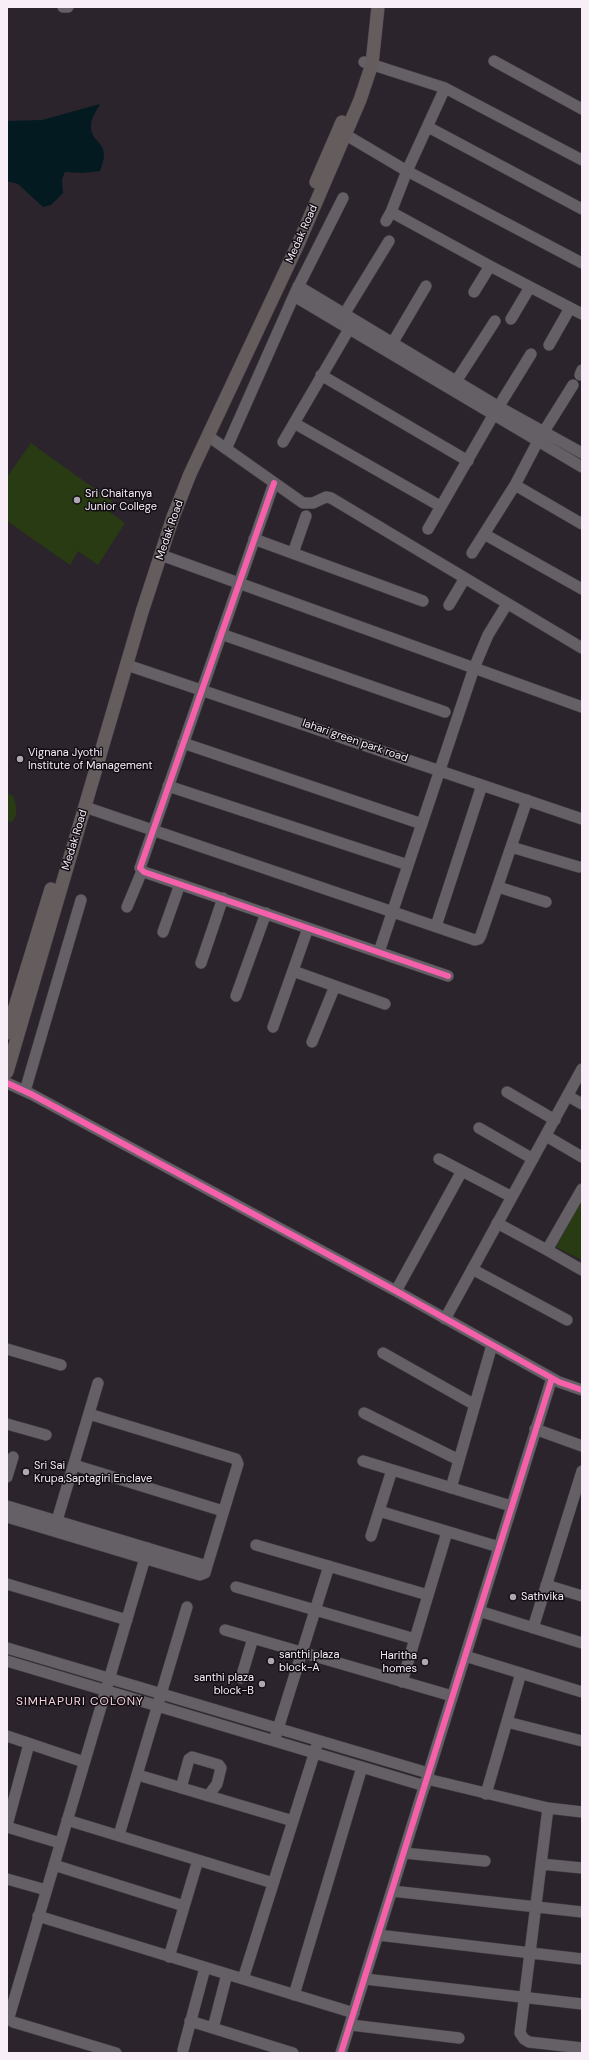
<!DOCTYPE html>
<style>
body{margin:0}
#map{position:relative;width:589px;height:2060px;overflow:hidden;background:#2b242c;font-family:"DM Sans",sans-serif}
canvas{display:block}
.frame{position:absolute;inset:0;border:8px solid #f7eef8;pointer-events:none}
</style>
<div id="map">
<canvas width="589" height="2060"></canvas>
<div class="frame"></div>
</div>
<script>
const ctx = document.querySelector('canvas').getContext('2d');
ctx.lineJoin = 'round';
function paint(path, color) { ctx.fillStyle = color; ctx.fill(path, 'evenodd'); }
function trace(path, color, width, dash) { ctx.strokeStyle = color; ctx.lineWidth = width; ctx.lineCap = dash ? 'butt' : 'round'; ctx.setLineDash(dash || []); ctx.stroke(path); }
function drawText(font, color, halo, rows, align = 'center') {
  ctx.font = font + ' "DM Sans",sans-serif'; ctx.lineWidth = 3; ctx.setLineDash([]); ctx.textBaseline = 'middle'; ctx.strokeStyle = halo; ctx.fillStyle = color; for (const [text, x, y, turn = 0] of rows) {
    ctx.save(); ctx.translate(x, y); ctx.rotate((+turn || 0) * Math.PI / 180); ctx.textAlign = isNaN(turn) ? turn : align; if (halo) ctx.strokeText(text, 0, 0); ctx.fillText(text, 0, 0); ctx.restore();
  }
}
paint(new Path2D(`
 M31,443L113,502L107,510L125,523L98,565L78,551L70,565L7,521V477Z
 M7,793L13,796C16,804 19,814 12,822L7,821Z
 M582,1200V1260L556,1247Z`), '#283b12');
paint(new Path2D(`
 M100,104C97,110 91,119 91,125C90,146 113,139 100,171L83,173L65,172L62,179L63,193L51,205L43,207L18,184L7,181V185V121L42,120Z`), '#041a21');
const minor = new Path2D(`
 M63,7H68
 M494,61L582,109
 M364,62L445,88L582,160
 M445,88L407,171L391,212L490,266L582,314
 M428,127L582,209
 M346,135L407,171L582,263
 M386,221L391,212
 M298,286L499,407L582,453
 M474,292L490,266
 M294,296L582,467
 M511,319L530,287
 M340,321L389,241
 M549,345L570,308
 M390,347L426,286
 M321,375L468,461
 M580,375L582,370
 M453,386L495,321
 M294,423L440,506
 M208,436L303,503H313L326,497L331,498L582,648
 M283,442L352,324
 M226,449L296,291L343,198
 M274,483L140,868L144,872L448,976
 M515,485L582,524
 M428,529L494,414L531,354
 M484,534L582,589
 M254,539L423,601
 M293,553L306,516
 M472,553L515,485L538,441L573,385
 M161,555L474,668L379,952
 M507,604L488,635L474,668L582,707
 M449,605L465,578
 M221,634L445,712
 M127,665L582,819
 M183,743L422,824
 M168,786L408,865
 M85,807L475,940L479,939L481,935L527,800
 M511,847L579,867
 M498,887L546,902
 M127,907L142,871
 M436,926L482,785
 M163,932L180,884
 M201,963L223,898
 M293,971L385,1004
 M236,996L266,913
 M273,1027L308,928
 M312,1042L335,986
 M7,1083L31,1094L396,1291L559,1382L582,1390
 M25,1091L81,900
 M507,1092L555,1120
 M568,1096L582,1104
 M479,1128L533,1159
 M546,1136L582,1157
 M439,1159L512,1197
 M497,1223L547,1250L582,1189
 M547,1250L582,1270
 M472,1269L567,1320
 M396,1291L462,1171
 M445,1319L582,1069
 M7,1349L61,1365
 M383,1353L475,1405
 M364,1413L459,1460
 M89,1414L236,1459L238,1464L207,1566
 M7,1424L46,1435
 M535,1429L582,1446
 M363,1461L511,1506
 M74,1465L223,1511
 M7,1477L13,1457
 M451,1488L492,1345
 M7,1506L207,1566L205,1573L200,1575L7,1517
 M379,1511L499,1547
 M55,1527L98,1383
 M371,1536L392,1470
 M256,1545L428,1595
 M7,1584L127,1620
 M546,1585L582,1596
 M236,1587L415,1639
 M479,1611L582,1643
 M533,1628L582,1471
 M225,1630L452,1696
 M7,1648L428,1773
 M465,1656L582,1692
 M7,1661L425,1786
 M241,1678L253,1638
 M402,1682L447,1532
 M507,1722L582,1741
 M276,1735L329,1566
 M7,1736L84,1762
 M138,1775L293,1821
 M427,1779L548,1808L520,2033L524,2039L529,2042L582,2048
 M181,1788L189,1759L192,1757L219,1765L221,1768L217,1784L208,1796
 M486,1794L521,1673
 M548,1808L582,1812
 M67,1820L273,1883
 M7,1825L29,1744
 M7,1827L60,1843
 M119,1835L187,1607
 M404,1853L485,1861
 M541,1864L582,1868
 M54,1865L184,1906
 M7,1879L46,1890
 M392,1891L582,1912
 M38,1916L354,2013
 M378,1935L582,1959
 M169,1957L198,1860
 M243,1979L317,1745
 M365,1979L582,2004
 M294,1995L362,1767
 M190,2021L293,2053
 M351,2025L459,2038
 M213,2028L227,1974
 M183,2050L205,1968
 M116,2053L13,2022L10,2020L9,2017L148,1548
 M341,2053L552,1378`);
const major = new Path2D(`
 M316,182L342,122
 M7,1033L51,889
 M7,1072L142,612L173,517L190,474L299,242L360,100L372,64L378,7`);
trace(minor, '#443f45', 12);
trace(major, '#443f45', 14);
trace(minor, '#656066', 11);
trace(major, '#655d5d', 13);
trace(new Path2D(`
 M274,483L140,868L144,872L448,976
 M7,1083L31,1094L396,1291L559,1382L582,1390
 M341,2053L552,1378`), '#f560ab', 6);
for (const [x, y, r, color] of [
 [77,500,4,"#b0a7b1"],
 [20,759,4,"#b0a7b1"],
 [26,1472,4,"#b0a7b1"],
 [513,1597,4,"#b0a7b1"],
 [271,1661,4,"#b0a7b1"],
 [425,1662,4,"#b0a7b1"],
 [262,1684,4,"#b0a7b1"]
]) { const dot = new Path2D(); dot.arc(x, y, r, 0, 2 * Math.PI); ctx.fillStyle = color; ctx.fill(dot); trace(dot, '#120d13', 1.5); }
drawText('11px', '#f7eef8', '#120d13', [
 ["Medak Road",302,234,-66],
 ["Medak Road",170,530,-71],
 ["lahari green park road",355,741,19],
 ["Medak Road",75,840,-73]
]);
drawText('11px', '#f7eef8', '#120d13', [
 ["Sri Chaitanya",85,494],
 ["Junior College",85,507],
 ["Vignana Jyothi",28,753],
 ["Institute of Management",28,766],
 ["Sri Sai",34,1466],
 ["Krupa,Saptagiri Enclave",34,1479],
 ["Sathvika",521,1597],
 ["santhi plaza",279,1655],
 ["block-A",279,1668],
 ["Haritha",417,1656,"right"],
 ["homes",417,1669,"right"],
 ["santhi plaza",254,1678,"right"],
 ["block-B",254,1691,"right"]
], 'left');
ctx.letterSpacing = '1px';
drawText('12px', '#f6d3d8', '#120d13', [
 ["SIMHAPURI COLONY",80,1702]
]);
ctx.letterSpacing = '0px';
</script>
